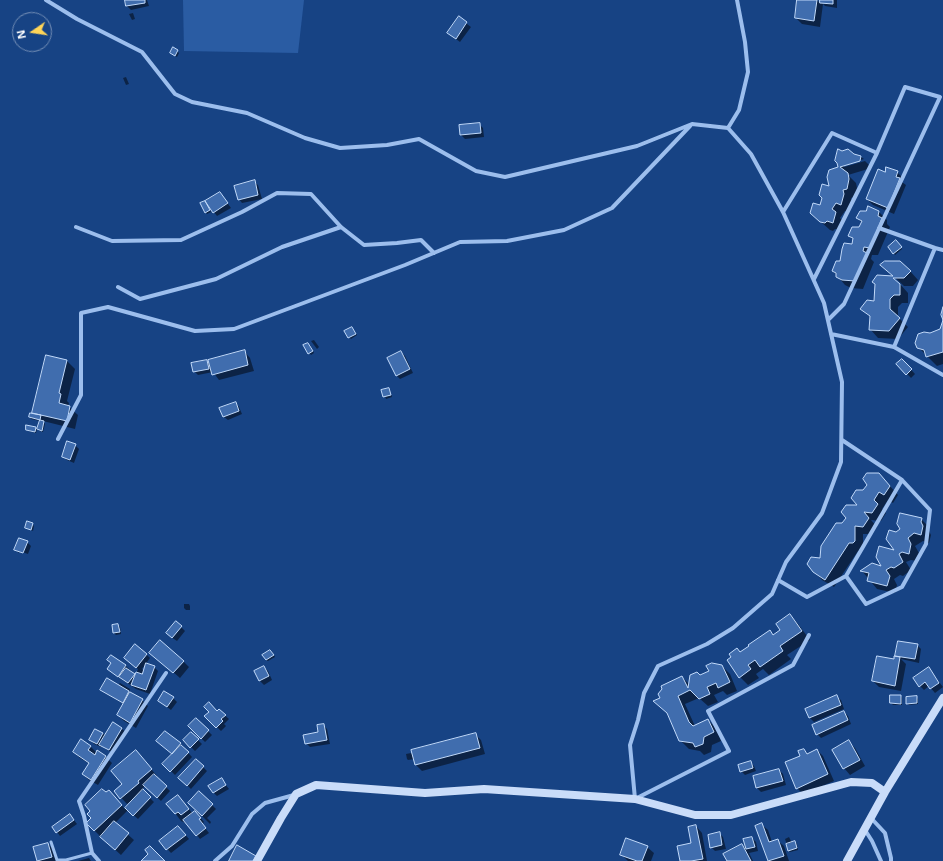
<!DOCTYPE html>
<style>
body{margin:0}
#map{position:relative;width:943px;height:861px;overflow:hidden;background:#174384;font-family:"Noto Sans",sans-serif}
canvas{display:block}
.north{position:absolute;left:12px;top:12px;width:40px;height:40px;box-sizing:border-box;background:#174384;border:1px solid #748eb5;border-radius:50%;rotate:257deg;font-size:11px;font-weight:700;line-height:16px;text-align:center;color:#fff}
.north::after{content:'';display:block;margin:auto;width:14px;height:18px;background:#ffd558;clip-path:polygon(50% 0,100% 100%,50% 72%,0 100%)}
</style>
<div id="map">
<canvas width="943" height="861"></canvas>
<div class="north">N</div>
</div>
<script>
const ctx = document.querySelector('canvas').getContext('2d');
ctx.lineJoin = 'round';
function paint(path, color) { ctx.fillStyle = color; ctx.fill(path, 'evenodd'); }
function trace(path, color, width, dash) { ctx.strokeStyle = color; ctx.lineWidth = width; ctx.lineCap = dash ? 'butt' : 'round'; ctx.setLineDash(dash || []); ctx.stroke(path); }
paint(new Path2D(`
 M183,0H304L298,53L184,51Z`), '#2a5ca3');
paint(new Path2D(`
 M126,0H147L149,6L131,10L127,6Z
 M798,0H817L821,4V0H837V8L825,6L823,4L820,27L802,24L796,18Z
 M133,13L135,19L132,20L129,14Z
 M459,18L471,27L460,42L452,36Z
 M174,48L179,53L177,57L173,54Z
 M126,77L129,84L126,85L123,78Z
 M479,124L483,128L484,137L465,139L461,135V126Z
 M853,154L861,157L864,159L844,165V167L865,161L869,165L868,169L848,175L856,183L857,188L855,197L851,198L852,203L849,212L845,211L840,218L843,221L841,230L835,229L833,231L830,230L811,213L821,206L823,198L831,188L840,168L838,163Z
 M897,172L903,178L902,182L906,185L894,214L873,205L867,199L885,173Z
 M254,182L258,185L262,199L242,203L239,199Z
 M220,193L231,208L217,216L208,204H207L211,212L207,214L205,212V202Z
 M879,212L887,220V224L890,227L878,255H872L871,259L874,262L863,289L851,288L845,285L833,271L841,262L853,245L854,240L850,235L859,228L862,223L858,218Z
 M898,243L902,249L895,255L894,253Z
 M882,265L910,271L918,280L913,286H904Z
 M900,284L908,293V303H902L898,307V317L908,327L898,339L878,338L870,329L871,317L862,309L875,302Z
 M943,323V364L937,366L918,347L930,334L941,330Z
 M353,329L357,335L351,339L349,337Z
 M314,340L319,347L317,349L311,341Z
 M310,345L314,353L311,355L305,346Z
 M244,351L250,358L254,371L219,380L213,372L198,375L194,371L206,361L211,366Z
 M401,352L405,356L413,373L400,379L396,375Z
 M902,360L915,374L911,378L898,364Z
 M67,361L75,369L67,401L69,403L68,406L78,415L75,429L43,421L45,424L43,432L40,431L38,429L40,421L31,419L30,417L36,415L33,412Z
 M389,389L392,397L386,399L383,391Z
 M236,403L239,407L242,414L228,420L224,417Z
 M35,428L37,429L36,433L29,431L27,430Z
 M75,445L79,449L74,463L67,460L63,457Z
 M879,474L898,495L893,503L888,500L882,509L886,513L881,521L871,520L877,527L872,534H863V550L862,551H858L834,587L822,580L814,571L842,524L859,506L864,492Z
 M921,519L929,527V531L931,535L929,543L923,541L915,546L919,553L917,561L911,560L906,562L911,570L903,576L900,575L894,579L897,585L895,593L877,589L862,571L883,567L896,552V533Z
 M32,524L34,526L33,531L26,527Z
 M27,542L31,546L28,554L19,551V553L27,556L19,553L16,550Z
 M184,604H189L190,606V610H186L184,608Z
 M790,615L798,624L810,640L787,655L791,659L769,675L763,669L756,674L759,678L748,685L740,677L741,653L770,632L774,636L781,630Z
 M118,625L120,627L121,634L116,635L114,633L113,626Z
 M181,627L185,631L177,641L171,637Z
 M917,645L921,649L919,663L901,659L906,664L901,691L879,687L873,681L895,660L899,658L896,655Z
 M272,652L275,657L268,661L266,660Z
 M146,654L150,658L142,669L144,671L154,667L158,671L150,694L136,689L112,672L111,656L126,666L136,676L141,675L137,672L138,669L129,662Z
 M157,658L183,661L189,667L180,678Z
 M721,665L730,674L737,691L727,695L723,691L714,695L718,702L708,706L699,698L685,704L695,726L708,720L716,728L721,741L712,745L711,752L704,755L700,751L689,749L680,740L662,698L682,677L689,684L700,676Z
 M264,667L268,671L272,680L264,685L260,681L255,672Z
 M929,669L943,687L935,693L929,686L924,690L920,686Z
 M120,683L130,689L129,692L130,694L142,700L148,706L136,728L124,721L118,715L124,704L105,693L101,690L123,688L119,684Z
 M901,696L902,698V705H893L891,703Z
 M837,697L841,700L844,709L814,722L810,718L806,710Z
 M916,697L918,699V704L909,705L907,703Z
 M173,698L177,702L171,710L163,704Z
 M219,710L229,719L224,724L226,726L221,731L206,716L217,712Z
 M844,712L848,716L851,724L821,738L817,734Z
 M196,719L212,735L205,742L189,726Z
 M323,725L327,729L330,744L310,747L306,743L320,733Z
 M122,729L126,732L113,753L102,746L101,747L94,744L91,740L103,733L105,736Z
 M191,733L202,744L195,751L184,740Z
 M475,734L481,740L485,754L422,771L416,765L415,759L408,760L407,759L406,754L411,753L414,757Z
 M849,742L855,748L865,766L850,775L844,768Z
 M180,744L192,757L175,775L164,764L173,755L162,745Z
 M90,746L97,753L98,752L106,757L112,763L98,785L89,780L83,774L90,764L80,758L74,752Z
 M804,750L808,754L817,750L823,756L834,781L803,794L797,788L801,756Z
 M142,758L157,776L156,777L170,791L161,801L145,786L143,788L144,790L143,791L154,802L138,819L128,810L115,823L134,840L121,855L101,837L87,823L92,818L109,791L125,809L132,802L131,801L127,804L115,791L123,784Z
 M196,760L207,771L191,789L184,782Z
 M750,762L754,766L756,771L745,775L741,771Z
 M779,770L783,774L786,785L761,792L757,788L754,777Z
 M221,779L229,789L217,796L214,793Z
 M199,792L216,809L207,818L211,822L210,824L193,807Z
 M182,800L193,814L199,816L204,822L202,824L209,833L200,839L188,824L181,821L175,813Z
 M70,815L77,824L60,836L57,832Z
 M761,824L768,830L772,842L777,840L784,846L789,861H769L756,826Z
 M696,826L702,833L707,861H681L693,844Z
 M182,831L189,839L171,853L161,842Z
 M719,833L723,837L726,849L715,851L711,847Z
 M789,837L792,843L795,842L797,844L798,850L790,852L789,851L785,839Z
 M752,838L756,842L758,851L749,853L753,861H728L742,845L747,850L744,840Z
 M48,844L52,848L56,861H38L34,848Z
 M647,847L654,853L651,861H628L621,854Z
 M89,858L91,861H78Z`), '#0007');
const building = new Path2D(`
 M125,0H145V3L126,6Z
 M797,0H817L814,21L795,18Z
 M820,0H833V4L820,3Z
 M459,16L467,22L456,39L447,33Z
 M173,47L178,50L175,56L170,53Z
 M480,123L481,133L460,135L459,125Z
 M838,149L842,151L848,149L854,154L861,156L860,161L840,167L848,173L849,179L847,189L843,190L844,194L841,205L836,203L832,209L836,212L833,223L827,221L825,223L820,222L810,213L813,203L820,205L822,198L819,195L822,184L829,186L827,177L829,170L838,167L837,163L835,161Z
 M886,167L898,171L896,177L900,178L888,208L866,199L878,169L885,172Z
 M255,180L258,195L238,200L234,186Z
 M220,192L228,203L213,213L205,201Z
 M205,201L210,210L205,213L200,203Z
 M868,206L879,211L878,216L882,218L870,248L864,247L863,251L867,253L855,281L842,280L836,277V273L832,271L836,261H840L842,249L844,243L852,244L853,238L848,236L852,227H859L862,221L856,218L860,211H866Z
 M896,240L902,247L893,254L888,247Z
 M885,261H900L911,271L904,278H893L900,284V295H894L890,299V309L900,318L889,331L869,330L870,316L860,309L867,300L874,301L875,284L872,282L877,275L893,276L880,265Z
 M943,307V352L926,357L924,350L917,348L915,343L918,334L924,332L930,333L940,329L943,320L941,315Z
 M352,327L356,334L348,338L344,331Z
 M308,343L313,351L308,354L303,345Z
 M245,350L248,365L212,375L208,360Z
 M401,351L410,369L396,376L387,358Z
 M46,355L67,360L59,393L61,394L59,403L70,406L67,421L32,413Z
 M902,359L912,369L906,375L896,364Z
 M207,360L209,369L193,372L191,363Z
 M389,388L391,395L383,397L381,390Z
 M236,402L239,411L223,417L219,408Z
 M30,413L41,415L40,420L29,417Z
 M40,420L44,421L42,431L37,429Z
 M26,425L36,427L35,432L26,430Z
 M67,441L76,444L70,460L62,457Z
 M867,473H879L890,486L884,495L879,492L874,500L878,504L872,513L864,512L869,518L863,527L855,526V541L853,543H849L825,580L813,572L807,564L811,557L820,558L821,546L836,523H842L846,518L841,512L846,505H857L851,498L856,490H863L867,485L863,479Z
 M900,513L922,518L921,522L923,526L921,535L914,533L908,538L911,544L909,554L902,552L899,554L903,562L894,568L891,567L886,570L890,576L887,586L867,581L869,573L860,571L872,563L881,566L876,557L879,546L894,550L886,539L889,530L896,532L900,529L897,524Z
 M27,521L33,523L31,530L25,528Z
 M19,538L28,541L23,553L14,550Z
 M790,614L802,631L780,646L783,651L760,667L755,660L748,665L751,669L739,678L727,660L731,657L729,654L737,648L740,652L749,646L748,645L770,630L773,635L780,630L776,624Z
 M176,621L182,626L172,638L166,633Z
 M118,624L120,632L113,633L112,625Z
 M160,640L184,661L173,673L149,653Z
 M898,641L918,644L915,659L895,656Z
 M135,644L147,654L136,668L124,658Z
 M270,650L274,655L266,660L262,655Z
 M111,655L126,665L118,677L107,669L111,663L107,660Z
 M877,656L894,659V656L900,657L895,686L872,681Z
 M146,663L155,666L146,690L131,685L136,672L142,674Z
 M712,663L722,665L730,682L718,688L716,683L707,687L710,694L699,699L690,690L678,696L689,722L693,726L708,719L714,732L704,737L703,744L695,747L693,743L679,741L667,713L653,701L660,698L658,694L662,689L661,686L682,676L688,688L690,675L697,672L700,675L709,671L706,666Z
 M264,666L269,676L259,681L254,671Z
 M929,667L939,683L930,689L925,682L919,687L913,678Z
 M126,668L135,674L128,683L119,677Z
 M107,678L129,691L123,703L100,690Z
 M164,691L174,697L167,707L158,701Z
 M130,692L143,699L130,723L117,715Z
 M837,695L841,705L809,718L805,709Z
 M890,695H901V704L890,703Z
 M917,696V703L906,704V697Z
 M209,702L217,711L219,709L226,715L221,719L223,721L216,728L204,716L209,712L204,707Z
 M844,711L848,720L816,735L812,725Z
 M196,718L209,730L201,739L188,726Z
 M113,722L122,728L109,750L99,745Z
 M324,724L327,740L305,744L303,735L318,732L317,725Z
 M95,729L103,733L97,744L89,740Z
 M165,731L181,743L172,754L156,741Z
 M191,732L199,739L190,748L183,740Z
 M476,733L480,748L415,765L411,750Z
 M81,739L91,746L88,750L95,755L97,750L106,756L91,780L82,774L89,763L73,752Z
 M849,740L860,760L843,769L832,750Z
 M181,745L189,752L170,772L162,764Z
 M804,749L807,754L817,749L828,774L796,789L785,762L800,756L798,751Z
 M136,750L152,769L138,781L139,783L120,799L114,791L122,784L111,771Z
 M196,759L204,766L187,786L178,778Z
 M751,761L753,768L740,772L738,765Z
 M779,769L783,781L756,788L753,776Z
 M154,774L167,786L157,798L143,785Z
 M222,778L226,785L213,793L208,786Z
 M102,789L106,792L109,790L122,805L94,831L86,823L91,818L87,814L90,811L85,805Z
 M143,789L151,797L133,816L125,808Z
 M199,791L213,804L202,816L188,803Z
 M178,795L189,809L181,815L178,812L175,814L166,804Z
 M195,811L201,818L199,819L206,828L196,836L183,820Z
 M70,814L74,820L56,833L52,827Z
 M114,821L129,833L115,850L100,837Z
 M762,823L769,842L778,839L784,856L768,861L755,826Z
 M696,825L703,859L691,861H680L677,846L691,843L688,827Z
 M178,826L186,835L166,850L159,841Z
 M720,832L722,845L710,848L708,835Z
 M752,837L755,847L746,849L743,839Z
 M626,838L648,846L642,861H637L620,855Z
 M795,841L797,848L788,851L786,844Z
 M48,843L52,857L37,861L33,847Z
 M742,844L751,861H727L723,854Z
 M237,845L256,856L253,861H229Z
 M150,846L165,861H141L148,854L145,850Z`);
paint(building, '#406dae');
trace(building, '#c1d9f9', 1);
trace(new Path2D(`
 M51,842L57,860H66L92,853`), '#9cbeed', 3);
trace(new Path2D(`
 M46,0L77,19L142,52L175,94L192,102L247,113L305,138L340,148L387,145L419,139L476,171L505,177L637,146L692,124L728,128L751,154L783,212L824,303L842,382L841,462L822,513L786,562L772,594L733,628L707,644L658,666L644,693L638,720L630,745L635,799L729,751L708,711L793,665L809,635
 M728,128L739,110L748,72L745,42L737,0
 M783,212L832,133L877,153L814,279
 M76,227L112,241L181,240L242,212L277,193L311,194L341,227L364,245L397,243L421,240L434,253
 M935,248L943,250
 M118,287L140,299L216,279L282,247L341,227
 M828,320L844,304L940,97L905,87L877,153
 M831,334L894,347L935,248L879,228
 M894,347L943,375
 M58,439L81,395V313L108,307L195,331L234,329L405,265L460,242L507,241L564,230L612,208L690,126
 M846,576L866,604L902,587L926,544L930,510L902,480
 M778,580L807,597L846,576L902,480L842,440
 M871,818L885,833L891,858V861
 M865,830L872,841L881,861
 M99,861L92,853L84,816L79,801L166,673
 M215,861L232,846L252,814L265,803L294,795`), '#9cbeed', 4);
trace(new Path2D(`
 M257,861L281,818L296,794L316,785L425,793L484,789L635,799L695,815H731L851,782L872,783L885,792
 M847,861L885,792L943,698`), '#c9dcf9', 8);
</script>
